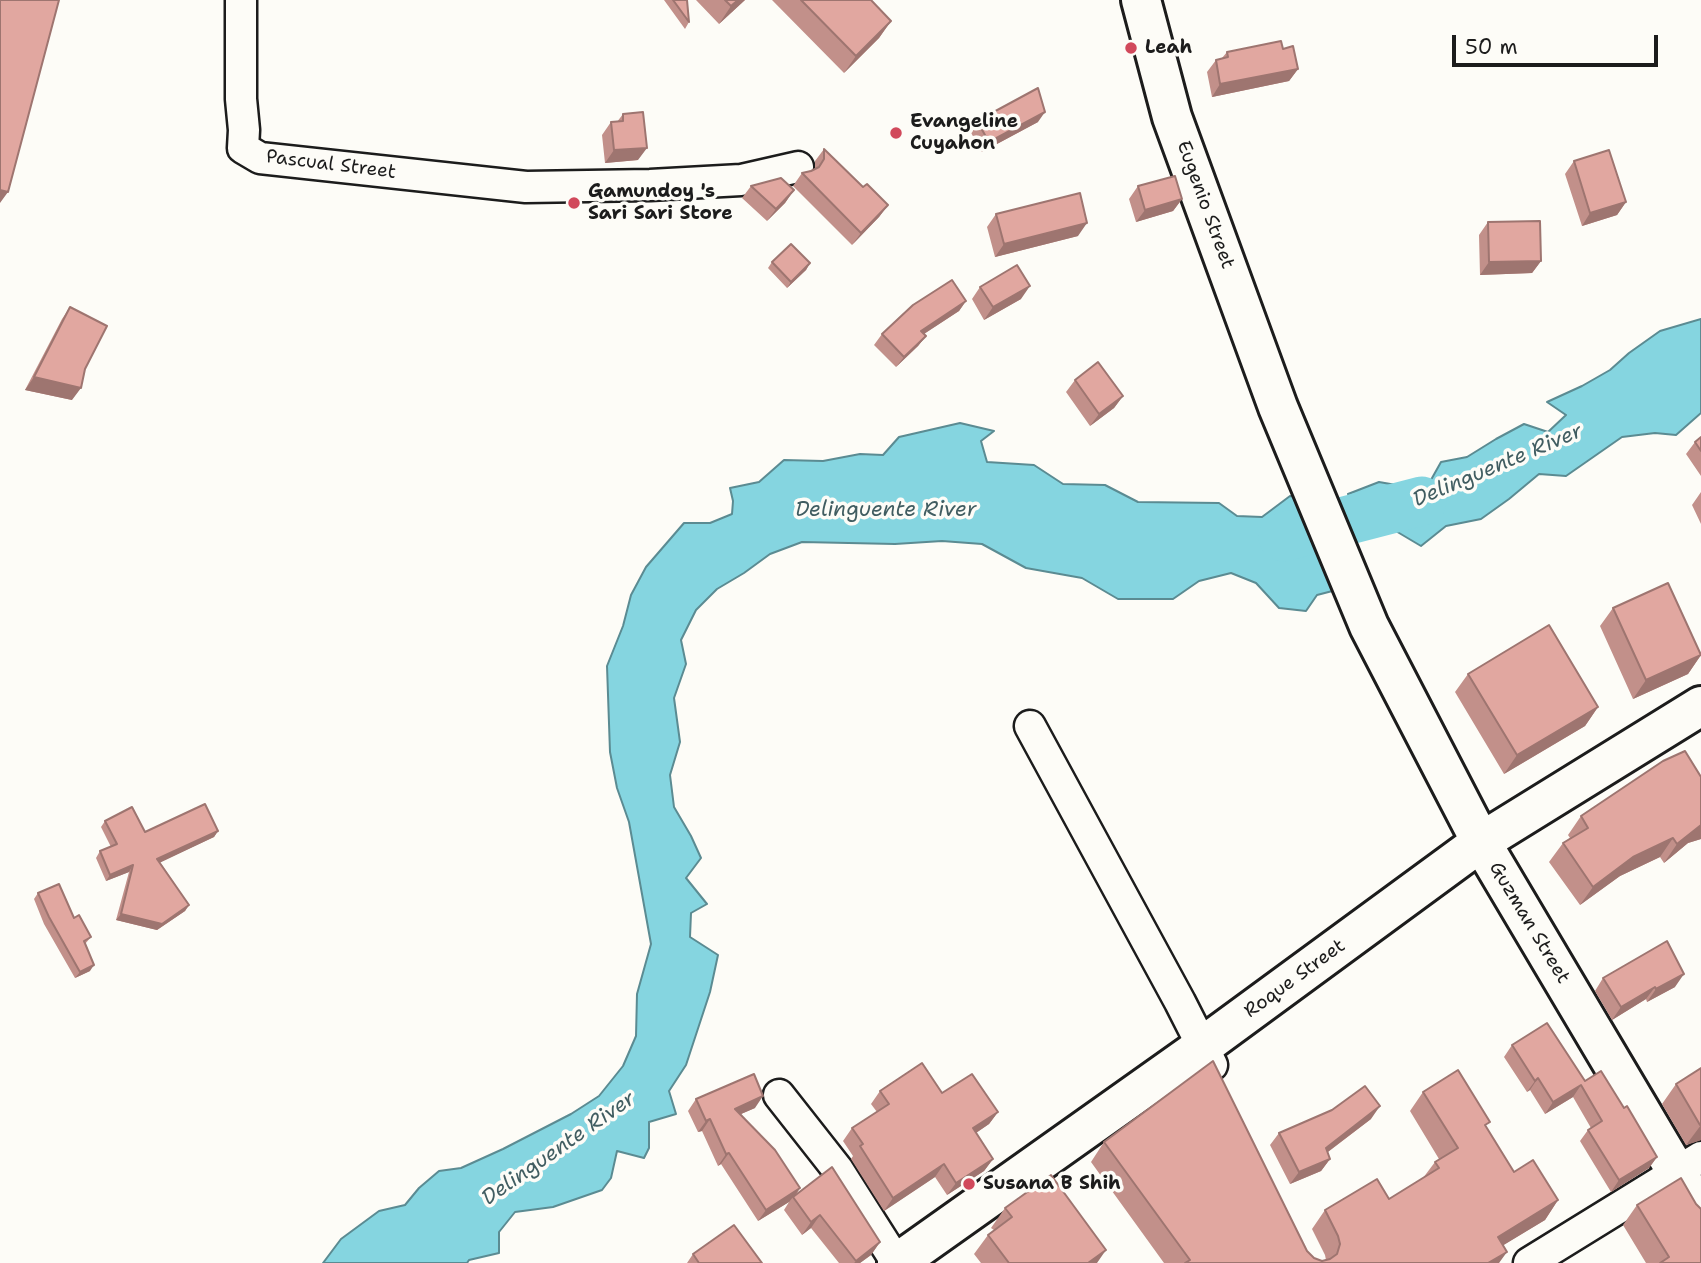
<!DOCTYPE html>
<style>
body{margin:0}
#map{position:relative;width:1701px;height:1263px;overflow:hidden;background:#fdfcf7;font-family:"Shantell Sans",sans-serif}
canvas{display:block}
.scale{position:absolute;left:1452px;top:35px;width:206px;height:32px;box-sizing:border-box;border:4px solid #1c1c1c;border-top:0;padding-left:9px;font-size:21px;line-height:24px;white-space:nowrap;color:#1c1c1c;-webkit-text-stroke:5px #fdfcf7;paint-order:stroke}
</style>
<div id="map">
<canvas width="1701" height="1263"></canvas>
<div class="scale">50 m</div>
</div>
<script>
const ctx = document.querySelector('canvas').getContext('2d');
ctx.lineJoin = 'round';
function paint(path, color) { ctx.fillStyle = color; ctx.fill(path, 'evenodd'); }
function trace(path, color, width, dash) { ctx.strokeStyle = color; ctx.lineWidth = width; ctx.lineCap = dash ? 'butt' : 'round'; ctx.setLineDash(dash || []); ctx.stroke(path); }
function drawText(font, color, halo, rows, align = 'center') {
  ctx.font = font + ' "Shantell Sans",sans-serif'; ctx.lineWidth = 7; ctx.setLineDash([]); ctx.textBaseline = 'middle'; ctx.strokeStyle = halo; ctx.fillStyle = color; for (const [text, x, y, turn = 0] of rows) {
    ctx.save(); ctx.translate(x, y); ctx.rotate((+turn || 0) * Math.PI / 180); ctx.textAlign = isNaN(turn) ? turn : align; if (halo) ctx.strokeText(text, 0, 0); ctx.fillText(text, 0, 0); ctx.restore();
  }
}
const water = new Path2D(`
 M1701,319V413L1676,435L1655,433L1622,437L1566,476L1539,474L1509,499L1481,519L1446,526L1421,546L1389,527L1363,532L1348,494L1379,482L1402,486L1427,487L1441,462L1467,457L1496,439L1524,424L1548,432L1566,415L1547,402L1582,386L1610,370L1629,353L1660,331Z
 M960,423L994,431L981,441L987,462L1034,465L1063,484L1105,485L1138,502L1219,503L1237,516L1262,517L1290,496L1325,499L1344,588L1317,595L1306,611L1279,608L1256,583L1231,573L1199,581L1173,599H1118L1082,578L1026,568L982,544L942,541L895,544L802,542L770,554L744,573L717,589L696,610L681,640L686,664L674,698L680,742L670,775L674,807L691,836L701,858L686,878L707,904L691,913L690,937L718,955L710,992L686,1065L669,1091L676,1114L649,1122V1148L644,1158L617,1151L611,1178L602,1190L553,1207L515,1212L499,1232V1253L469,1260L467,1263H323L341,1239L379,1211L405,1205L419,1188L439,1171L461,1168L503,1149L571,1114L599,1096L623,1066L636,1036L637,994L651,944L629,822L617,788L610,752L607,666L623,626L631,595L646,567L684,523H710L732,514L733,501L730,488L759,482L784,460L823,461L860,454L883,455L899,437Z`);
paint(water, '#85d5e0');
trace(water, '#5b8b92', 2);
trace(new Path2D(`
 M1283,537L1422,501`), '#85d5e0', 49);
const street = new Path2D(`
 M241,0V99L244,130L243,148L260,158L526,187L650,185L741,180L798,167
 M1030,726L1180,1002L1212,1065
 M779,1095L838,1170L897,1263
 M1529,1263L1701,1157`);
const secondary = new Path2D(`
 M1141,0L1172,117L1278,407L1369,626L1481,842L1701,1213
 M897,1263L1203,1046L1481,842L1701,706`);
trace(street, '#1c1c1c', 35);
trace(secondary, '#1c1c1c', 44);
trace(street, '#fdfcf7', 30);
trace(secondary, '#fdfcf7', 38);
paint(new Path2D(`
 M664,0H687L689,22L685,29Z
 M696,0H745L719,24Z
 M772,0H871L891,21L879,38L844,73Z
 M1283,49L1298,69L1289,81L1212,97L1207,72L1216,60L1222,58L1227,52Z
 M623,114L638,160L605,163L602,135L611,122H617Z
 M977,121L1038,122L982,152L970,131Z
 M824,149L863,187L888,205L879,217L852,245L793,186L802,173L815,169V161Z
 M1574,161L1626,202L1617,215L1582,226L1565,174Z
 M751,186L794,190L785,203L767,221L742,198Z
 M1138,186L1182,199L1173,211L1136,222L1129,199Z
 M996,214L1078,236L995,257L987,227Z
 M1488,222L1541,261L1532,273L1480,275L1479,235Z
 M772,262L810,263L806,270L787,288L768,268Z
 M980,287L1021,299L984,320L972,299Z
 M966,301L959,311L924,334L926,336L918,346L896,367L874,345L882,334Z
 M70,307L72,400L25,390L62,319Z
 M1075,380L1123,396L1114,408L1090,426L1066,392Z
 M1701,437V476L1686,454L1695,442Z
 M1701,492V524L1692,505Z
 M1613,608L1701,655L1688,674L1633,699L1600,626Z
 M1468,674L1598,707L1585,726L1504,774L1455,692Z
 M1701,777V839L1688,843L1664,863L1660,857L1620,876L1580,905L1549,862L1563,843L1570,838L1568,835L1581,816Z
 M105,821L145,832L218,831L214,837L160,862L189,905L185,911L157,930L116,920L129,872L106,881L96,858L100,851L111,847L101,827Z
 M38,893L74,918L91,937L85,944L90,971L75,978L44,924L34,899Z
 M1603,978L1675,987L1647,1002L1646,999L1612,1020L1595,991Z
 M1512,1045L1585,1081L1624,1108L1657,1157L1649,1168L1611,1192L1580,1141L1588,1130L1591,1128L1573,1097L1545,1114L1530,1090L1527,1092L1504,1057Z
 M1701,1068V1140L1686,1145L1662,1104L1676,1084Z
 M880,1091L942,1093L998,1112L989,1124L976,1133L993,1159L984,1171L947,1195L935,1177L884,1211L851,1159L853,1156L843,1141L852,1128L877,1112L871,1104Z
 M1423,1092L1486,1127L1514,1172L1558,1200L1545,1220L1503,1245L1499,1263H1164L1091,1162L1104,1142L1307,1251L1314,1258L1322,1261L1326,1260L1325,1255L1312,1229L1325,1210L1389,1199L1423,1178L1435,1162L1439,1159L1410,1111Z
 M696,1099L755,1108L741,1114L800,1188L796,1195L880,1242L871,1255L860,1263H839L811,1228L802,1235L784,1210L789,1202L758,1221L721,1164L718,1166L702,1131L698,1132L688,1111Z
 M1371,1119L1328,1152L1330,1159L1321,1171L1290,1184L1270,1145L1279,1133Z
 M1696,1204L1701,1263H1646L1623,1225L1637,1205Z
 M1005,1208L1097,1263H981L974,1254L988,1235L994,1230L991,1228Z
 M693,1254L762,1263H687Z`), '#c2908a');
paint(new Path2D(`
 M738,0H745L719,24L731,6Z
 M891,21L879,38L844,73L856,56Z
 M1298,69L1289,81L1212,97L1220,84Z
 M1045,112L1038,122L982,152L989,142Z
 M647,148L638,160L605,163L614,150Z
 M0,190L8,192L0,203Z
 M794,190L785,203L767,221L776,209Z
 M1182,199L1173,211L1136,222L1145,210Z
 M1626,202L1617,215L1582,226L1590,213Z
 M888,205L879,217L852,245L861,233Z
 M1087,223L1078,236L995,257L1004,244Z
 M1541,261L1532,273L1480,275L1489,262Z
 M810,263L806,270L787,288L791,282Z
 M1030,286L1021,299L984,320L993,307Z
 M966,301L959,311L913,341L921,331Z
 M926,336L918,346L896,367L904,357Z
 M34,377L81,388L72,400L25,390Z
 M1123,396L1114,408L1090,426L1099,414Z
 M1701,655L1688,674L1633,699L1646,680Z
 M1598,707L1585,726L1504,774L1517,755Z
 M1701,825V839L1688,843L1664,863L1677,844Z
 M218,831L214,837L153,866L157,859Z
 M1673,838L1660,857L1620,876L1580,905L1593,887L1633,857Z
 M133,865L129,872L106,881L110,875Z
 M189,905L185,911L157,930L116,920L121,914Z
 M94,965L90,971L75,978L80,972Z
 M1684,974L1675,987L1647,1002L1656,989Z
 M1655,987L1646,999L1612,1020L1621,1007Z
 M1538,1078L1530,1090L1527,1092L1535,1081Z
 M1581,1085L1573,1097L1545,1114L1553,1102Z
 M763,1096L755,1108L727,1120L735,1109Z
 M1380,1106L1371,1119L1317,1160L1326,1148Z
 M998,1112L989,1124L964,1141L973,1128Z
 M710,1119L702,1131L698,1132L706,1121Z
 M1701,1125V1140L1686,1145Z
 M729,1153L721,1164L718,1166L726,1154Z
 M1657,1157L1649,1168L1611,1192L1619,1180Z
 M993,1159L984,1171L947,1195L956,1183Z
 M1330,1159L1321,1171L1290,1184L1299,1172Z
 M944,1164L935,1177L884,1211L893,1198Z
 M800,1188L793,1198V1197L789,1202L758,1221L766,1210Z
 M1558,1200L1545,1220L1484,1257L1498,1237Z
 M820,1215L811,1228L802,1235L811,1222Z
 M880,1242L871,1255L860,1263H854Z
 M1106,1250L1097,1263H1088Z
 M1507,1252L1499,1263H1488Z`), '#9e7570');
const building = new Path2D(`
 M0,0H59L8,192L0,190Z
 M673,0H687L689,22Z
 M725,0H738L731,6Z
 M801,0H871L891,21L856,56Z
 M1281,41L1283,49L1293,46L1298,69L1220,84L1216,60L1228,57L1227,52Z
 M1038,88L1045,112L989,142L977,121Z
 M643,112L647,148L614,150L611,122L623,121V114Z
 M824,149L863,187L867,184L888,205L861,233L802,173L811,171L819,167L824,159Z
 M1609,150L1626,202L1590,213L1574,161Z
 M1175,176L1182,199L1145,210L1138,186Z
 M781,178L794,190L776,209L751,186Z
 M1080,193L1087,223L1004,244L996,214Z
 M1540,221L1541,261L1489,262L1488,222Z
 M791,244L810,263L791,282L772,262Z
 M1017,265L1030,286L993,307L980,287Z
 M952,280L966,301L921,331L926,336L904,357L882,334L913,305Z
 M70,307L107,326L85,369L81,388L34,377Z
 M1098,362L1123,396L1099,414L1075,380Z
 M1701,437V451L1695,442Z
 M1668,583L1701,655L1646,680L1613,608Z
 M1549,625L1598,707L1517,755L1468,674Z
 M1685,751L1701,777V825L1677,844L1673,838L1633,857L1593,887L1563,843L1588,828L1581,816L1663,761Z
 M205,804L218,831L157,859L189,905L162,924L121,914L133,865L110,875L100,851L117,844L105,821L132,807L145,832Z
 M59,884L74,918L79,915L91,937L84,941L94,965L80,972L49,917L38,893Z
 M1667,941L1684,974L1656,989L1655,987L1621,1007L1603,978Z
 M1547,1023L1585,1081L1601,1071L1624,1108L1627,1106L1657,1157L1619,1180L1588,1130L1602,1121L1581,1085L1553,1102L1538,1078L1535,1081L1512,1045Z
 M1213,1061L1307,1251L1314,1258L1322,1261L1330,1259L1337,1254L1340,1244L1338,1236L1325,1210L1377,1179L1389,1199L1439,1168L1435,1162L1458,1148L1423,1092L1458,1070L1490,1122L1485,1125L1514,1172L1533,1160L1558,1200L1498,1237L1507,1252L1488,1263H1185L1190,1260L1104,1142Z
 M922,1063L942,1093L972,1074L998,1112L973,1128L993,1159L956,1183L944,1164L893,1198L860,1146L863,1144L852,1128L889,1104L880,1091Z
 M1701,1068V1125H1700L1676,1084Z
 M754,1074L763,1096L735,1109L775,1150L800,1188L766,1210L729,1153L726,1154L710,1119L706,1121L696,1099Z
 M1365,1086L1380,1106L1326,1148L1330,1159L1299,1172L1279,1133L1332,1110Z
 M832,1167L880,1242L856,1261L820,1215L811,1222L793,1197Z
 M1051,1175L1106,1250L1088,1263H1009L988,1235L1012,1217L1005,1208Z
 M1681,1178L1696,1204L1701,1209V1263H1660L1669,1257L1637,1205Z
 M734,1225L762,1263H699L693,1254Z`);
paint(building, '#e1a7a0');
trace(building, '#9e7570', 2);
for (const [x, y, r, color] of [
 [1131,48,7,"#d1495b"],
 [896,133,7,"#d1495b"],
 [574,203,7,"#d1495b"],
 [969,1184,7,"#d1495b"]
]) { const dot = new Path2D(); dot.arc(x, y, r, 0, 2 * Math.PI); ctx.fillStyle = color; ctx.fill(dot); trace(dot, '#fdfcf7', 2.5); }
drawText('bold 19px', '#1c1c1c', '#fdfcf7', [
 ["Leah",1145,48],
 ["Evangeline",910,122],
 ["Cuyahon",910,144],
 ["Gamundoy 's",588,192],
 ["Sari Sari Store",588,214],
 ["Susana B Shih",983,1184]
], 'left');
drawText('19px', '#1c1c1c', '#fdfcf7', [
 ["Pascual Street",331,165,7],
 ["Eugenio Street",1205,205,70],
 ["Guzman Street",1529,923,59],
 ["Roque Street",1295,979,-36]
]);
drawText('italic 21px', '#415d61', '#fdfcf7', [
 ["Delinguente River",1498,466,-23],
 ["Delinguente River",886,511],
 ["Delinguente River",559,1149,-35]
]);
</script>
